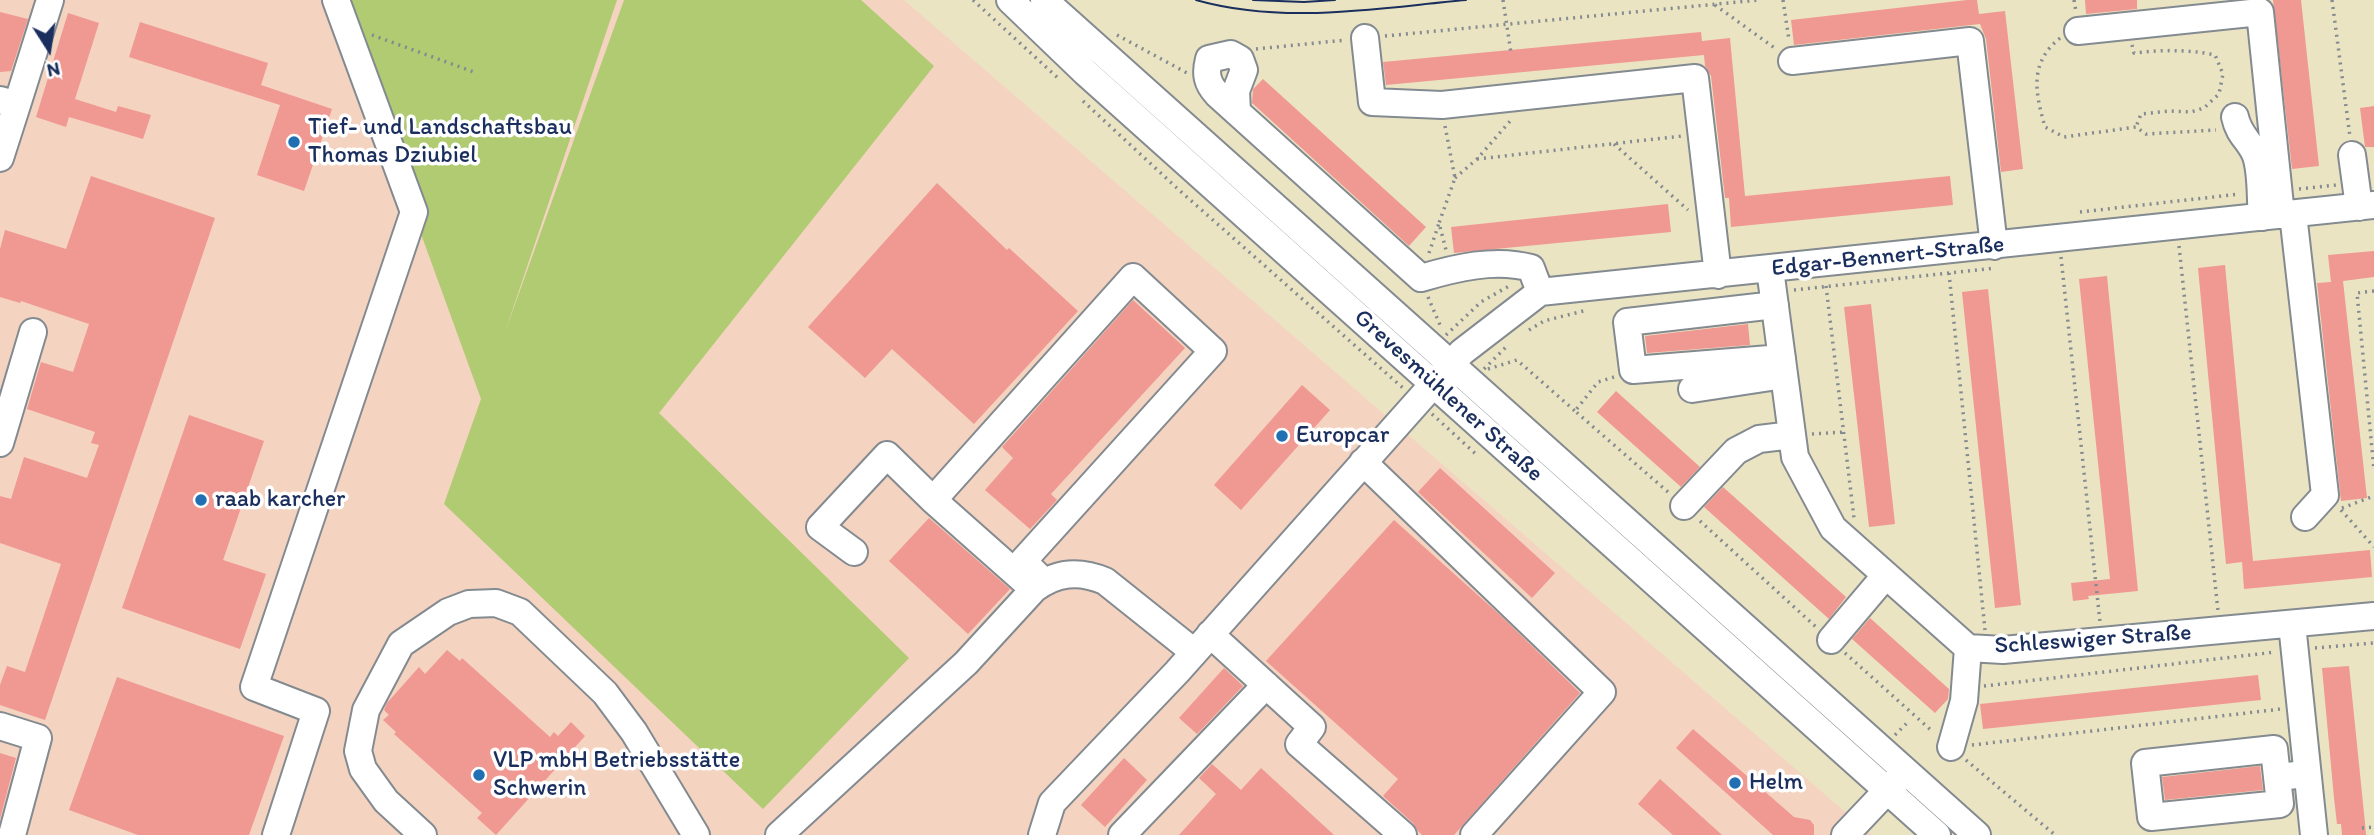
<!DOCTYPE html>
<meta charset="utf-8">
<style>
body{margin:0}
#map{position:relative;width:2374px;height:835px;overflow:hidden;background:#ebe4c3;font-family:Itim,sans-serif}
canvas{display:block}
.north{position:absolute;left:14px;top:14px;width:70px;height:70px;-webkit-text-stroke:5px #fff;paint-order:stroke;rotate:168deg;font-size:19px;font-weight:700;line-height:28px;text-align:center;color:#1b2f5e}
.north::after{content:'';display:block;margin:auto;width:24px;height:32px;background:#1b2f5e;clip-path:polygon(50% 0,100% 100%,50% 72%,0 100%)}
</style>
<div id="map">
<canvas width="2374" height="835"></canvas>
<div class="north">N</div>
</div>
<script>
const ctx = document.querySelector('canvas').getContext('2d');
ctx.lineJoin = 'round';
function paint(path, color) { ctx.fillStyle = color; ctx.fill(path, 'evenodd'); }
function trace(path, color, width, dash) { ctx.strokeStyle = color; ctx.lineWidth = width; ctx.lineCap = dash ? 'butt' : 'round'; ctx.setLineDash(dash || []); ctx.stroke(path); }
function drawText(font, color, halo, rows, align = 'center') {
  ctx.font = font + ' Itim,sans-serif'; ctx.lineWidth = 7; ctx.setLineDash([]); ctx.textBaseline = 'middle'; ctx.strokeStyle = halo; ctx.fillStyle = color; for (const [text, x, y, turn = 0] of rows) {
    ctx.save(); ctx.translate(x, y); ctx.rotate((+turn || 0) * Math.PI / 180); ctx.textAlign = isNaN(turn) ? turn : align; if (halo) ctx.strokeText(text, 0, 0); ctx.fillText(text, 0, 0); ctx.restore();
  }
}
paint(new Path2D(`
 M0,0H904L1872,835H0Z`), '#f4d3c0');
paint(new Path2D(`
 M336,0H617L504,335L624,0H861L934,66L659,413L909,658L763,809L444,504L481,399Z`), '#b0cb71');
paint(new Path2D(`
 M1967,0H1977L1979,14L2005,11L2023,169L2001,172L1986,39L1980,24L1794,45L1791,20Z
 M2085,0H2137V9L2086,14Z
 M2273,0H2301L2319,166L2292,169Z
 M0,12L28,19L11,71L0,72Z
 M68,13L99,23L75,99L116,112L118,106L151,115L143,139L69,117L66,127L36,117Z
 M140,22L268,63L261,85L332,109L304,191L257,175L280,105L129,57Z
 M1701,32L1702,41L1730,38L1745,196L1950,176L1953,205L1731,227L1729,198H1725L1711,76L1705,66L1704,55L1386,85L1383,62Z
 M1263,79L1426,227L1409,246L1252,103L1253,89Z
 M2374,106V147H2365L2360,108Z
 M91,176L215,218L45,720L0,705V685L7,666L25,672L61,564L0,543V496L11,499L24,457L87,478L99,445L91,443L95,432L27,409L41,362L73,372L89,324L21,301L20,303L0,297V249L5,230L66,249Z
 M937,183L1007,250L1009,248L1078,311L974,424L892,349L865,378L808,327Z
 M1668,204L1671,232L1454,253L1451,227Z
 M2374,251V277L2343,281L2367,498L2341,501L2317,283L2331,282L2328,255Z
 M2225,265L2253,561L2370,550L2372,577L2244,589L2242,562L2226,564L2198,268Z
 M2107,276L2138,591L2088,596L2089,599L2073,601L2071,583L2110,579L2079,279Z
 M1988,289L2021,605L1995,608L1962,292Z
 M1133,300L1185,348L1051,494L1057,500L1030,529L985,490L1013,458L1002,447Z
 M1871,304L1895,524L1869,527L1844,307Z
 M1748,324L1750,345L1647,353L1645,336Z
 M1302,385L1330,410L1241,510L1214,485Z
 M1616,391L1700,467L1681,487L1597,412Z
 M189,415L264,441L223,560L266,574L240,649L122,608Z
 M1440,468L1555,573L1532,598L1418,492Z
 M1723,487L1846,597L1829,619L1704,507Z
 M929,518L1010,589L968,634L889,561Z
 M1394,520L1500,615L1580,693L1454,835H1422L1418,831L1413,823L1383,796L1398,779L1266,661Z
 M1870,618L1949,689L1948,699L1935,713L1852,639Z
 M447,650L460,661L462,658L550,737L554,732L558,736L571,722L585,736L496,835L477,818L482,813L394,734L396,732L383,720L389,715L384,710L387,703L419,667L425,674Z
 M2349,666L2365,823L2366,835H2342L2341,824H2337L2334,798L2322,668Z
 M1224,668L1243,686L1197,734L1179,718Z
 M2258,675L2261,700L1983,729L1980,704Z
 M117,677L284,736L249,835H138L69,810Z
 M1693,729L1794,817L1810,820L1814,825V835H1773L1676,748Z
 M0,753L16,758L0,819Z
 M1124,758L1147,780L1105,827L1081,805Z
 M1212,764L1241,790L1261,768L1334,835H1179L1216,794L1199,778Z
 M2260,766L2263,790L2165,800L2162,777Z
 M1660,779L1722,835H1673L1638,804Z`), '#f09892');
const minor = new Path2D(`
 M1010,0L1085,72L1937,835
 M1044,0L1977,835
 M2078,31L2260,12L2281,215
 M1365,38L1372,102L1442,105L1695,78L1718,275
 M1792,61L1970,41L1994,246
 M0,100L17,105L50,0
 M1237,111L1236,91L1244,70L1240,59L1231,54L1209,59C1205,74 1207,83 1217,94L1421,278C1455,268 1495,258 1531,268L1540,292
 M2235,117C2239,136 2250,140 2256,156C2262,174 2260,198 2262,217
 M2352,155L2359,207
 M0,158L17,105
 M2293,214L2325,495L2305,517
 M1770,269L1795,457L1833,528L1968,648L2003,650L2374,616
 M1775,305L1627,322L1633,370L1782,358
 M1692,389L1784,375
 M0,443L33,332
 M1363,462L1602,692L1474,835
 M933,500L1133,277L1213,351L1023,561L1044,582
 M1684,506L1736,451L1759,439L1792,435
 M854,552L820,527L887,455L933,500L1030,586
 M2292,624L2314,835
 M1210,634L1312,727L1299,744L1403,835
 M1831,640L1886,575
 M0,726L38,738L12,835
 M1951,747L1964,701L1968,648
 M2277,777L2280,804L2151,817L2145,763L2274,749L2277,777L2307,774
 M276,835L316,711L254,687L414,212L336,0
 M423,835L386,801L363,769L358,751L366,710L401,644L448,612L469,604L496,603L520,612L605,693L634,732L696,835
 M779,835L966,663L1034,589C1056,572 1079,570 1105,581L1194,652
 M1042,835L1052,803L1177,672L1462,352L1540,292L2374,205
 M1122,835L1266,685
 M1845,835L1900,777`);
trace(minor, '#838a90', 30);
trace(new Path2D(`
 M973,0L1059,79
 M1503,0L1511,53
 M1783,0L1789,40
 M2074,0L2076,12
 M2332,0L2350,137
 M1715,5L1776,49
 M372,35L474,72
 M1117,35L1187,73
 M1385,36L1759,0
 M2060,38C2029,63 2035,92 2045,127L2064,137L2136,127L2146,134L2216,130
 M2132,45L2134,53C2161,50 2187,49 2215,55L2223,74L2219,94L2204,108L2191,112L2170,111L2141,114L2136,127
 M1256,49L1346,40
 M1083,101L1179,190L1403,388
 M1445,126L1455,178L1439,223L1446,250
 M1614,144L1688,210
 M1477,159L1682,136
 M1455,178L1477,159L1512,119
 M2299,189L2337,185
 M2080,212L2240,194
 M2179,246L2218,611
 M1429,253L1439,223
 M2061,257L2100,622
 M1949,273L1985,630
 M1826,286L1854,518
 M1794,290L1995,268
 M2374,291L2357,293L2374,470
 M1428,297L1440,325
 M1529,330L1544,321L1587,310
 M1446,335L1481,302L1509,286
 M1484,369L1506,347
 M1488,369L1517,360L1575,411
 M1614,377L1598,382L1575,411L1668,492
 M1432,414L1478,456
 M1812,434L1844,432
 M2342,508L2374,496
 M2341,510L2374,547
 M1700,521L1816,627
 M2315,648L2374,643
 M1845,653L1933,732
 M1984,686L2276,652
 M1895,735L1907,723
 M1972,745L2281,709
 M1966,760L2055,835
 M2362,828L2374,827`), '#838a90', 3.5, [2, 5]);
trace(minor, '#fff', 26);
trace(new Path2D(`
 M1196,0C1284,25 1377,8 1466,0
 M1253,0L1304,2L1335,0`), '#1b2f5e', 2);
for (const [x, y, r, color] of [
 [294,142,7,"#1f6fb2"],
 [1282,436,7,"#1f6fb2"],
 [201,500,7,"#1f6fb2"],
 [479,775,7,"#1f6fb2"],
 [1735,783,7,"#1f6fb2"]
]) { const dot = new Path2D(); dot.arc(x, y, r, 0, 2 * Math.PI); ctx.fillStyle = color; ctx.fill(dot); trace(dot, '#fff', 2.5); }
drawText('24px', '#1b2f5e', '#fff', [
 ["Tief- und Landschaftsbau",308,128],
 ["Thomas Dziubiel",308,156],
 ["Europcar",1296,436],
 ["raab karcher",215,500],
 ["VLP mbH Betriebsstätte",493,761],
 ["Schwerin",493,789],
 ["Helm",1749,783]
], 'left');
drawText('24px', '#1b2f5e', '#fff', [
 ["Edgar-Bennert-Straße",1888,257,-6],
 ["Grevesmühlener Straße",1448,396,42],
 ["Schleswiger Straße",2093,640,-4]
]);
</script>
